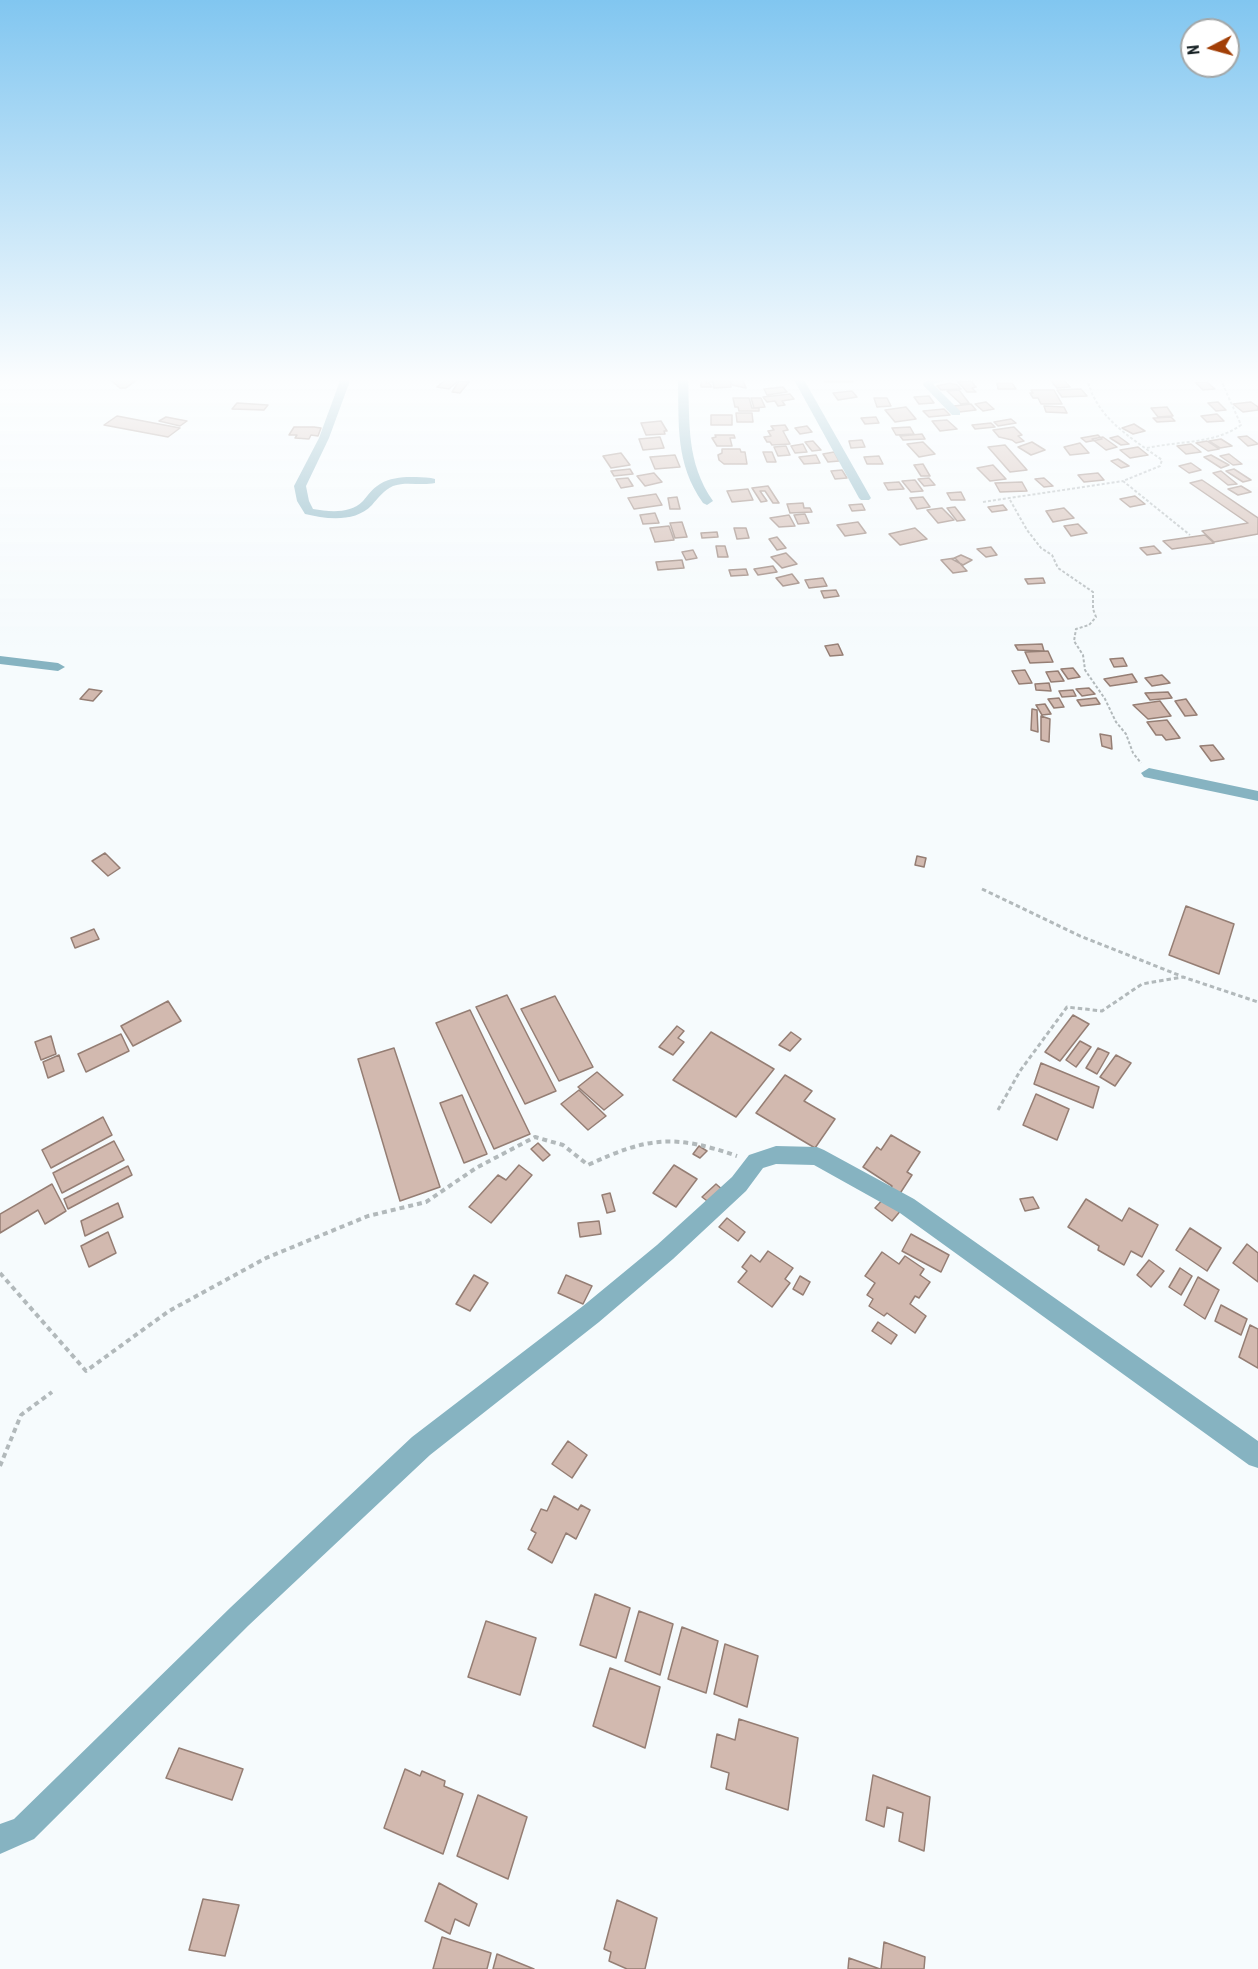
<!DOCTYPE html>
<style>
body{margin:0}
#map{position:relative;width:1258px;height:1969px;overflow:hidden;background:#f6fbfd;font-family:"Roboto Condensed",sans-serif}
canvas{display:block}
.north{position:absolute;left:1180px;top:18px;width:60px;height:60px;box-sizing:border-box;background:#fff;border:2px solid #a3a7a8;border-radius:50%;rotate:264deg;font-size:16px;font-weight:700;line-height:24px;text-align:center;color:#182225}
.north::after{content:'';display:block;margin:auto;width:21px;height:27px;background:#a23f07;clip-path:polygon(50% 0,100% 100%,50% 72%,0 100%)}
</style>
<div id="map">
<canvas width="1258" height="1969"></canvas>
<div class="north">N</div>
</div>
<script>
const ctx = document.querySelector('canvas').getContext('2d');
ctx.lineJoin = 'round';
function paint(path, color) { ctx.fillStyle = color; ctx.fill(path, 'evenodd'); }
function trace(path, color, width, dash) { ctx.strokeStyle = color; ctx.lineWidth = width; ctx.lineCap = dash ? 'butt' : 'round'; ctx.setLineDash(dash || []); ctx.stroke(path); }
const building = new Path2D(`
 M108,378H139L126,388H120Z
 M451,378L460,379L449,389L437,387L445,380Z
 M697,378H708L706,383H709L712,387H701V380Z
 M709,378H730L731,387L714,388L713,382H709Z
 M730,378H742L746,388L732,385Z
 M816,378H852L853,382H825L824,378Z
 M1062,378L1070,387L1057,388L1050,380Z
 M459,381L469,382L460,393L452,392Z
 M971,381L976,387L972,388L976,392H967L958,382Z
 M1195,382H1207L1215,389L1203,390Z
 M950,383L957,385L961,389L941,390L937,386Z
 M997,383H1012L1016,389H998Z
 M783,387L787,392L767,395L764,389Z
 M1081,389L1087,396L1062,397L1057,390Z
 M959,390L969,403L961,404L947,391Z
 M1031,390H1054L1062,404H1041L1038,398H1033L1030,393H1033Z
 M852,391L857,397L838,400L833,393Z
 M790,394L794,399L782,401L785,405L778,406L775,401L767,402L763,397Z
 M929,396L934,403L919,404L914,397Z
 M733,398H749L752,408H759V411H739L738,407H735Z
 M751,398H761L765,407L754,408Z
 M874,398H887L891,406L877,407Z
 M986,402L994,409L983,411L975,404Z
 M1218,402L1226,410L1216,411L1208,403Z
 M1251,402L1258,407V410L1243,412L1233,404Z
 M237,403L268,405L264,410L232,409Z
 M971,404L976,410L959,412L954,406Z
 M1044,406L1064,407L1067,413L1046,412Z
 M906,407L916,419L895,422L885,410Z
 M1167,407L1173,416L1158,417L1151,408Z
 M944,409L950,415L929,417L923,411Z
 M736,413H752L753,422H737Z
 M1217,414L1224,421L1207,422L1201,416Z
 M711,415H732V425H711Z
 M117,416L180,428L168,437L104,425Z
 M166,417L187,421L180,426L159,421Z
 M876,417L879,423L865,424L861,418Z
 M1171,417L1175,421L1157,422L1153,418Z
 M1011,419L1016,423L998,426L994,422Z
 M947,420L957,429L940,431L932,421Z
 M661,421L667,431H664L665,434L646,435L641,423Z
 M991,423L995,427L975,429L972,425Z
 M1134,424L1145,431L1133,434L1122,428Z
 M785,425L788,430L783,431L790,444L772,445L770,442H767L764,437L771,436L768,431L774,430L771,426Z
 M807,426L812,432L800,434L795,428Z
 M294,427H314L321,428L318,436L311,435L309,439L295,438L297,435H289Z
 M910,427L914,434L896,435L892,428Z
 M1014,427L1022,435L1018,436L1024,441L1016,443L1012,440L999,437L993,430Z
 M922,434L925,439L903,440L900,436Z
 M715,435H734L735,438H730L732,446H717L712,438L716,437Z
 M1098,435L1102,439L1086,442L1081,438Z
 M1118,436L1129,444L1121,445L1110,438Z
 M1247,436L1258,444L1248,446L1238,437Z
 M660,437L664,448L643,450L639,439Z
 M1103,437L1117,447L1106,450L1092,439Z
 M1221,439L1232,446L1220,448L1209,441Z
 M862,440L865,447L851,448L849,441Z
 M813,441L821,450L812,451L805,442Z
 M1207,441L1219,449L1208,451L1196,443Z
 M923,442L935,454L919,457L907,444Z
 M1032,442L1045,450L1031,455L1018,447Z
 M1080,443L1089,453L1070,455L1064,447Z
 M803,444L807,452L795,453L791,446Z
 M1191,444L1201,452L1186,454L1177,446Z
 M1005,445L1027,470L1010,472L988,447Z
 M786,446L790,455L778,456L774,447Z
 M1138,447L1148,455L1130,458L1120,450Z
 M722,449H740L741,452H745L747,464H724L719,460L718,455L722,453Z
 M763,452H772L776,462H767Z
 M834,452L839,461L828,462L823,454Z
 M621,453L630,465L611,468L603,456Z
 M1229,454L1242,464L1233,465L1220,456Z
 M675,455L680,467L655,469L650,457Z
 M816,455L820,463L804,464L799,457Z
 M1211,455L1229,465L1221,468L1204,457Z
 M879,456L883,464H867L864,457Z
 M1118,459L1129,466L1121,468L1111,461Z
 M1191,463L1201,470L1189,473L1179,466Z
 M923,464L930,476H921L914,465Z
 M993,465L1006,479L990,481L977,468Z
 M630,469L633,474L614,476L611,471Z
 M1234,469L1251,480L1243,482L1226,471Z
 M842,470L847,478L835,479L831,471Z
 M1221,471L1237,484L1228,485L1213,473Z
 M654,473L662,482L645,486L637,476Z
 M1098,473L1104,480L1084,482L1078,475Z
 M628,478L633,486L621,488L616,479Z
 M929,478L935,485L924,486L918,479Z
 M1044,478L1053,486L1044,487L1035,479Z
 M915,480L923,491L911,492L902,481Z
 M1202,480L1258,518V534L1214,542L1202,531L1248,523L1190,483Z
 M899,482L904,489L888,490L884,483Z
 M1022,482L1027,491L1000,492L995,483Z
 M768,486L779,503H773L765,491H760L767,501L761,502L752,488Z
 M1241,486L1251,492L1238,495L1228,489Z
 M748,489L753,500L732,502L727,491Z
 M961,492L965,500H951L947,493Z
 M656,494L662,505L634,509L628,498Z
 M1135,496L1145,504L1130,507L1120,499Z
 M677,497L680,509H670L668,498Z
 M923,497L930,507L917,509L910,498Z
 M803,503L804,508H810L812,512L790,513L787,504Z
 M862,504L865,510L852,511L849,505Z
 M1003,505L1007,510L992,512L988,507Z
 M955,507L965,520L957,521L947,508Z
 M942,508L954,520L938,523L927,510Z
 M1064,508L1074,518L1053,522L1046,511Z
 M655,513L659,523L643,524L640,515Z
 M805,514L809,523L798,524L794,515Z
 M789,515L795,526L779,527L770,518Z
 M682,522L687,537L675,538L670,523Z
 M858,522L866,533L845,536L837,525Z
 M1078,524L1087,533L1071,536L1064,526Z
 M669,526L674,540L655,542L650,528Z
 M734,528H746L749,538L737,539Z
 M915,528L927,539L900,545L889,534Z
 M717,532L718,537L702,538L701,533Z
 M1205,535L1214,543L1172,549L1163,541Z
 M777,537L786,548L777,550L769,539Z
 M716,546H725L728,557H718Z
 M1154,546L1161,553L1147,555L1140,548Z
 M991,547L997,555L986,557L977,549Z
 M693,550L697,558L686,560L682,552Z
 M786,553L797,564L782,568L771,557Z
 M961,555L972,560L963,565L952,559Z
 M955,558L967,571L953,573L941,560Z
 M682,560L684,568L658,570L656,562Z
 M773,566L777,572L758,575L754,569Z
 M746,569L748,575L731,576L729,570Z
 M792,574L799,583L783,586L776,578Z
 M823,578L827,586L809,588L805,580Z
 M1043,578L1045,583L1028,584L1025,579Z
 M836,590L839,596L824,598L821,591Z
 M838,644L843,655L830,656L825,646Z
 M1042,644L1044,651L1018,650L1015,645Z
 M1048,651L1053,662L1030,663L1025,652Z
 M1123,658L1127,666L1114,667L1110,659Z
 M1073,668L1080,677L1068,679L1061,669Z
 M1025,670L1032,683L1019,684L1012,671Z
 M1058,671L1064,681L1051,682L1046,672Z
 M1132,674L1137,682L1110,686L1104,679Z
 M1162,675L1170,683L1152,686L1145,678Z
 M1049,683L1051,691L1036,690L1035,684Z
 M1089,688L1095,694L1082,696L1076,689Z
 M89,689L102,691L93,701L80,699Z
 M1073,690L1076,696L1062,697L1059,691Z
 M1168,692L1172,698L1150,700L1145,693Z
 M1059,698L1064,707L1054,708L1048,699Z
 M1096,698L1100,704L1081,706L1077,700Z
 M1186,699L1197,715L1185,716L1175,701Z
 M1160,701L1171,716L1148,719L1133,705Z
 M1045,704L1051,714L1042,715L1036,705Z
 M1032,709L1037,710L1038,732L1031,730Z
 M1041,716L1050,719L1049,742L1041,740Z
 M1167,720L1180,738L1166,740L1162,735H1156L1147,722Z
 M1100,734L1111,736L1112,749L1102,746Z
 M1213,745L1224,759L1211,761L1200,746Z
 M105,853L120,868L108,876L92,861Z
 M917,856L926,858L924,867L915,865Z
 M1186,906L1234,924L1219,974L1169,955Z
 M94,929L99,939L75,948L71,938Z
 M507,995L556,1091L525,1104L476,1007Z
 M555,996L593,1067L559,1081L521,1009Z
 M168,1001L181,1021L133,1046L121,1026Z
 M470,1010L530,1134L494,1149L436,1023Z
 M1073,1015L1089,1024L1060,1061L1045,1052Z
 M677,1026L684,1031L678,1038L684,1042L673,1055L659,1047Z
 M711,1032L774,1069L736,1117L673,1080Z
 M791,1032L801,1039L790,1051L779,1045Z
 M121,1034L129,1051L86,1072L78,1054Z
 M51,1036L56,1054L41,1060L35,1042Z
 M1080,1041L1091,1047L1076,1067L1066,1060Z
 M394,1048L440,1187L400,1201L358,1059Z
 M1098,1048L1109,1053L1097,1074L1086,1068Z
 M59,1055L64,1071L48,1078L43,1062Z
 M1116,1055L1131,1063L1115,1086L1100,1077Z
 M1041,1063L1099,1087L1093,1108L1034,1084Z
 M597,1072L623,1095L604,1110L578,1087Z
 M785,1075L812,1091L804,1101L835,1119L815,1148L756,1113Z
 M579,1090L606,1116L588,1130L561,1104Z
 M1036,1094L1069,1109L1057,1140L1023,1125Z
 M462,1095L487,1154L464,1163L440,1103Z
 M103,1117L112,1135L51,1168L42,1150Z
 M891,1135L920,1152L907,1172L912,1175L899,1195L890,1189L892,1186L863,1167L877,1147L881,1150Z
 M114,1141L124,1160L62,1193L53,1173Z
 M538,1143L550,1155L543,1161L531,1149Z
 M699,1146L707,1151L700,1158L693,1154Z
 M519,1165L532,1175L491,1223L469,1207L498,1175L506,1180Z
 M674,1165L697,1179L676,1207L653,1193Z
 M128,1166L132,1175L68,1209L64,1199Z
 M52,1184L66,1211L45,1224L38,1210L0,1233V1214Z
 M716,1184L724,1191L711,1204L702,1197Z
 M610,1193L615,1211L607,1213L602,1195Z
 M885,1197L902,1209L892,1221L875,1208Z
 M1033,1197L1039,1208L1025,1211L1020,1199Z
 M1086,1199L1122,1221L1129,1208L1158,1225L1142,1257L1131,1251L1124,1265L1098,1250L1099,1246L1068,1227Z
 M118,1203L123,1217L85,1236L81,1221Z
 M727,1218L745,1232L738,1241L719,1227Z
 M599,1221L601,1234L580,1237L578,1223Z
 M1190,1228L1221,1248L1207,1271L1176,1250Z
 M108,1232L116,1253L89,1267L81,1246Z
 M911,1234L949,1255L941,1272L902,1251Z
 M1247,1244L1258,1253V1282L1233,1263Z
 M768,1251L793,1268L785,1279L790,1283L772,1307L738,1282L747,1271L742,1267L751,1255L760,1262Z
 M882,1252L899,1264L905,1256L924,1269L920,1275L930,1282L919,1298L915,1296L910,1304L926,1316L915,1333L887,1313L884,1316L869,1306L873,1299L867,1295L875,1283L865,1276Z
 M1149,1260L1164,1271L1151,1287L1137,1275Z
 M1180,1268L1192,1276L1181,1295L1169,1287Z
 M474,1275L488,1283L470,1311L456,1304Z
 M566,1275L592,1286L583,1304L558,1293Z
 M800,1276L810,1282L803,1295L793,1289Z
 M1198,1277L1219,1290L1205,1319L1184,1305Z
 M1221,1305L1247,1319L1241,1335L1215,1321Z
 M878,1322L897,1335L891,1344L872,1331Z
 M1250,1325L1258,1329V1368L1239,1357Z
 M568,1441L587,1455L572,1478L552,1464Z
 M554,1496L578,1510L581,1505L590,1510L576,1539L566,1533L552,1563L528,1549L536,1533L531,1530L541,1509L547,1511Z
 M595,1594L630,1608L616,1658L580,1645Z
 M639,1611L673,1624L660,1675L625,1661Z
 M486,1621L536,1638L520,1695L468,1677Z
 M682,1627L718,1641L706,1693L668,1679Z
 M725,1644L758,1656L747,1707L714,1694Z
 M610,1668L660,1687L645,1748L593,1726Z
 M739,1719L798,1738L788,1810L726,1789L729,1773L711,1767L717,1734L735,1740Z
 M179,1748L243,1769L232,1800L166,1778Z
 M405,1769L420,1776L422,1771L445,1781L444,1786L463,1794L443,1854L384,1828Z
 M873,1775L930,1797L924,1851L899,1841L903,1813L887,1807L884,1827L866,1820Z
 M478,1795L527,1817L508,1879L457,1856Z
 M439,1883L477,1904L469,1926L455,1919L450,1934L425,1921Z
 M203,1899L239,1905L225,1956L189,1950Z
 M617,1900L657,1918L645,1969H627L609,1961L611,1952L604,1949Z
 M442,1937L491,1953L487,1969H433Z
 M884,1942L925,1957L924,1969H881Z
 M497,1954L534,1969H493Z
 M849,1958L880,1969H848Z`);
paint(building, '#d2b9af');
trace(building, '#957e74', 1.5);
trace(new Path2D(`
 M1087,378C1096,418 1130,437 1162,460L1160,466L1123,481L1190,535
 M1147,448C1178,441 1215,444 1241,425L1220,378
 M1010,500L1027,530L1041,548L1052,555L1058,568L1093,592V609L1096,617L1089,625L1076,629L1074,641L1083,655L1085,670L1105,699L1116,722L1126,734L1133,753L1141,763
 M983,502L1123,481`), '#b2b9bb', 2, [3, 2]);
trace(new Path2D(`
 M982,889L1080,936L1181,976
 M998,1110L1020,1071L1067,1007L1102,1011L1142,984L1183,977L1258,1002`), '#b2b9bb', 3, [4.5, 3]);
trace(new Path2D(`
 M0,1273L86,1371L169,1311L266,1258L368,1216L426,1202L476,1168L535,1137L563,1145L588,1165C648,1137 674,1134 737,1156
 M0,1466L21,1415L52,1392`), '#b2b9bb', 4, [5, 4]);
paint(new Path2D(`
 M341,378H351L329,438L306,486L309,501L313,509C330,512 350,514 363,501C368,495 373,488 380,484C395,475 414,477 431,478L435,479V483C421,486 406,481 393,486C384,490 378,498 372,505C355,523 326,519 305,514L297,501L294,486L319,438Z
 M678,378H688C690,424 686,462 713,501L707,505L703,503C675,463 679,425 678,378Z
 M793,378H803L871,498L869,500H861L859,498Z
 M930,378H952L933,384L960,411V415H952L924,386L923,384Z
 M0,656L58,663L65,667L58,671L0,664Z
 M1149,768L1258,791V801L1144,777L1141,773Z
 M776,1146L817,1147L824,1150L914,1199L1258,1441V1468L1249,1465L900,1213L814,1165L776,1164L763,1168L746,1191L673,1259L599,1322L430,1455L249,1625L34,1839L0,1854V1824L14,1819L231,1607L412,1437L583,1306L657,1245L732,1177L749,1155Z`), '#86b3c1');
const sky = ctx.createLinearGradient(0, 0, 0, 654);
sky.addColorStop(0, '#81c6f0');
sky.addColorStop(0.58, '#fbfdfe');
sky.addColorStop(1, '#fbfdfe00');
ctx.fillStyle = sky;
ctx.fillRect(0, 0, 1258, 654);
</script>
